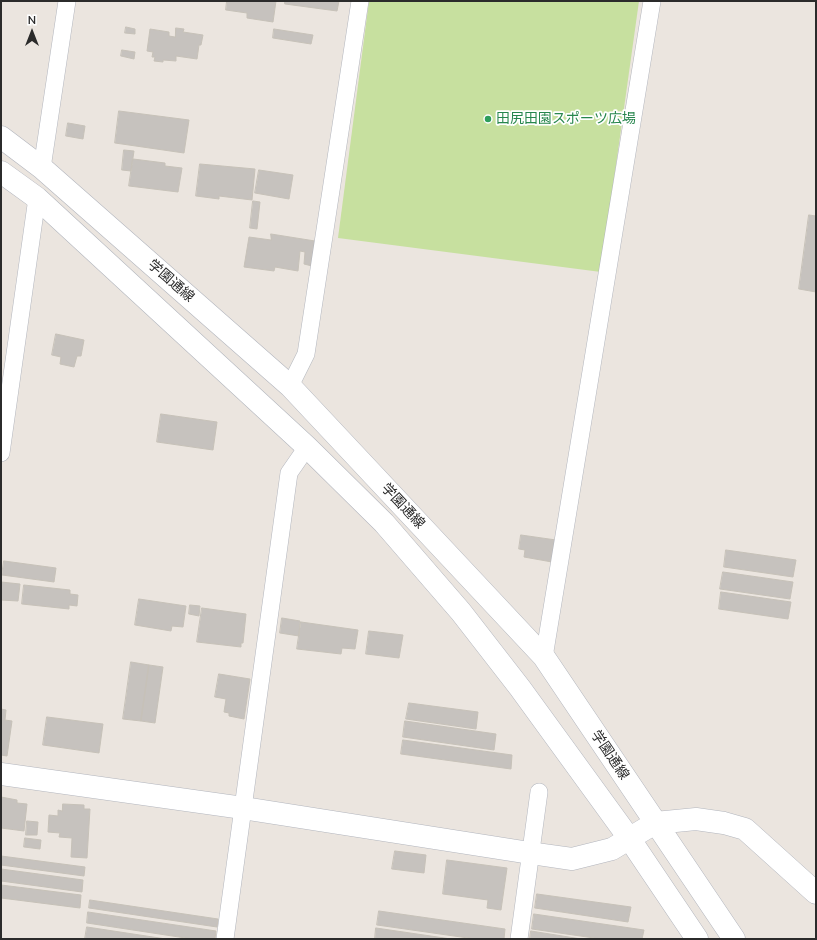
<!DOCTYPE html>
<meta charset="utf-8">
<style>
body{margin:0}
#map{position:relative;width:817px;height:940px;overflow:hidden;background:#ebe5df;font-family:Mulish,sans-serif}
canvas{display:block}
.frame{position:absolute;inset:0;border:2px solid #2b2b2b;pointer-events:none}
.north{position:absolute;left:12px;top:12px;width:40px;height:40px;-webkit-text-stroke:3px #fff;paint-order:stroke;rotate:0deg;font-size:11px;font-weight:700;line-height:16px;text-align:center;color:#2b2b2b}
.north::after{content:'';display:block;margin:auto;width:14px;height:18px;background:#2b2b2b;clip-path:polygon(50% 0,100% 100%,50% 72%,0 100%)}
</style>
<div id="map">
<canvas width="817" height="940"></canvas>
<div class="frame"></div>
<div class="north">N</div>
</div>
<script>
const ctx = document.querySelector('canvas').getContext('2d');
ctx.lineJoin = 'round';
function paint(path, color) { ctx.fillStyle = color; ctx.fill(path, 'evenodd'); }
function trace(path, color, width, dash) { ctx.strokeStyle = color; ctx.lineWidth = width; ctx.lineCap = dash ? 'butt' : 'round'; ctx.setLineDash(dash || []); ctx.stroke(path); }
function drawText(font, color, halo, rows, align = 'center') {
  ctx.font = font + ' Mulish,"Noto Sans JP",sans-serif'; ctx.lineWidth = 3.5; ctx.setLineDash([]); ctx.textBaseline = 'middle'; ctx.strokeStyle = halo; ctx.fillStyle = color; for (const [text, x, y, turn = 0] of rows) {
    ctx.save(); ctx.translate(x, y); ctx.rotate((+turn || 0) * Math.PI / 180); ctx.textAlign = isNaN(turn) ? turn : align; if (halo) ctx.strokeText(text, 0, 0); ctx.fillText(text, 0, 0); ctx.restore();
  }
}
paint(new Path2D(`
 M369,1H639L601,272L338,238Z`), '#c7e09f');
const building = new Path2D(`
 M227,1H276L273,22L247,18V13L226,10Z
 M285,1H339L337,11L285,4Z
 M126,27L135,29V34L125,33Z
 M176,28L184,29L183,32L203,35L201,45H199L197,59L176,56V61L163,60V62L154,61L155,57H152L153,52L147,51L150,29L169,32V36L175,37Z
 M274,29L313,35L311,44L273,38Z
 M122,50L135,52L134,59L121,56Z
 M119,111L189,120L184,153L115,143Z
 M68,123L85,126L83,139L66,136Z
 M124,150L134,151L131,171L122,170Z
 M133,159L165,163V166L182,168L178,192L129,186Z
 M200,164L255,169L252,200L219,196V199L196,196Z
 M259,170L293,175L289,199L255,193Z
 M253,201L260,202L257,229L250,228Z
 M809,215L816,216V292L799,289Z
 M271,234L315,241L312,266L304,264L305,252L300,251L298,271L275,267L274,271L244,267L249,237L271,240Z
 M56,334L84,340L81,356H77L74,367L60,364L61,357L52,355Z
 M161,414L217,422L213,450L157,442Z
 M521,535L556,540L552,562L524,557L525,550L519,549Z
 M726,550L796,560L793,577L724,567Z
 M4,561L56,568L54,582L2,575Z
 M723,572L793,582L790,599L720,589Z
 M1,582L20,584L18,601L1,600Z
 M24,585L70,590V594L78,595L77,606L69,605V609L22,604Z
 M721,592L791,602L788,619L719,609Z
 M139,599L186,606L183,627L172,626L171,631L135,625Z
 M190,605L200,606L199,616L189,614Z
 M202,608L246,614L243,643H241V647L197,642Z
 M282,618L300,621L299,636L280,633Z
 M301,622L358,630L355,649L342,648L341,654L297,649Z
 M369,631L403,635L399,658L366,654Z
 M131,662L149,665L141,721L123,719Z
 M149,665L163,667L155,723L141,721Z
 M219,674L250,679L244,719L229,716V713L224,712L226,699L215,697Z
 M409,703L478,712L476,729L406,719Z
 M1,709L6,710L5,720L12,721L7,756L1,755Z
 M47,717L103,724L99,753L43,745Z
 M405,721L496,734L494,750L403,737Z
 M403,740L512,755L511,769L401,754Z
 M1,797L17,800V803L27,804L24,831L1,828Z
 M63,804L84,805V809H90L87,858L71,857L72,838L59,837L60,833L48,832L49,815L58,816V810L62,811Z
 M27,821L38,822L37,835H26Z
 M25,838L41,840L40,849L24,847Z
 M395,851L426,855L424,873L392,869Z
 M1,856L85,867L84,876L1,865Z
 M447,860L507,868L501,910L487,908L488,900L443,894Z
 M1,869L83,880L82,892L1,881Z
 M1,885L81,895L80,908L1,898Z
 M537,894L631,907L628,922L535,908Z
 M90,900L218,919L217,927L89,908Z
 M379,911L505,929L504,939H475L377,925Z
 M88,912L216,931L215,939H192L87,923Z
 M534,914L644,930L642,939H601L532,929Z
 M87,927L166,939H85Z
 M376,928L451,939H375Z
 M531,931L581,939H530Z`);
paint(building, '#c6c2be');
trace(building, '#c6c1b8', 1);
const street = new Path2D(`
 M42,168L67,1
 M290,386L306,354L360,1
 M1,453L37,198
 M544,657L652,1
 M225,939L289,473L307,447
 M519,939L539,792`);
const secondary = new Path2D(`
 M1,137L42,168L290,386L544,657L734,939
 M1,172L37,198L307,447L384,523L461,612L520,688L629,838L697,939
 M1,774L243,808L530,853L572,859L612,849L655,823L696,819L724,823L745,829L765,847L816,893`);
trace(street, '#b2b5bd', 18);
trace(secondary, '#b2b5bd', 23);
trace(street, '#fff', 17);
trace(secondary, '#fff', 22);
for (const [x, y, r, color] of [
 [488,119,4,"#2e9e5b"]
]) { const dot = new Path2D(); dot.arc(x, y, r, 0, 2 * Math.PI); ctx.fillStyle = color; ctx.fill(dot); trace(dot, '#fff', 1.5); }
drawText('14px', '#27864d', '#fff', [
 ["田尻田園スポーツ広場",496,119]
], 'left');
drawText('14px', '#2b2b2b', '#fff', [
 ["学園通線",171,281,41],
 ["学園通線",403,506,47],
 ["学園通線",610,755,56]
]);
</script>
